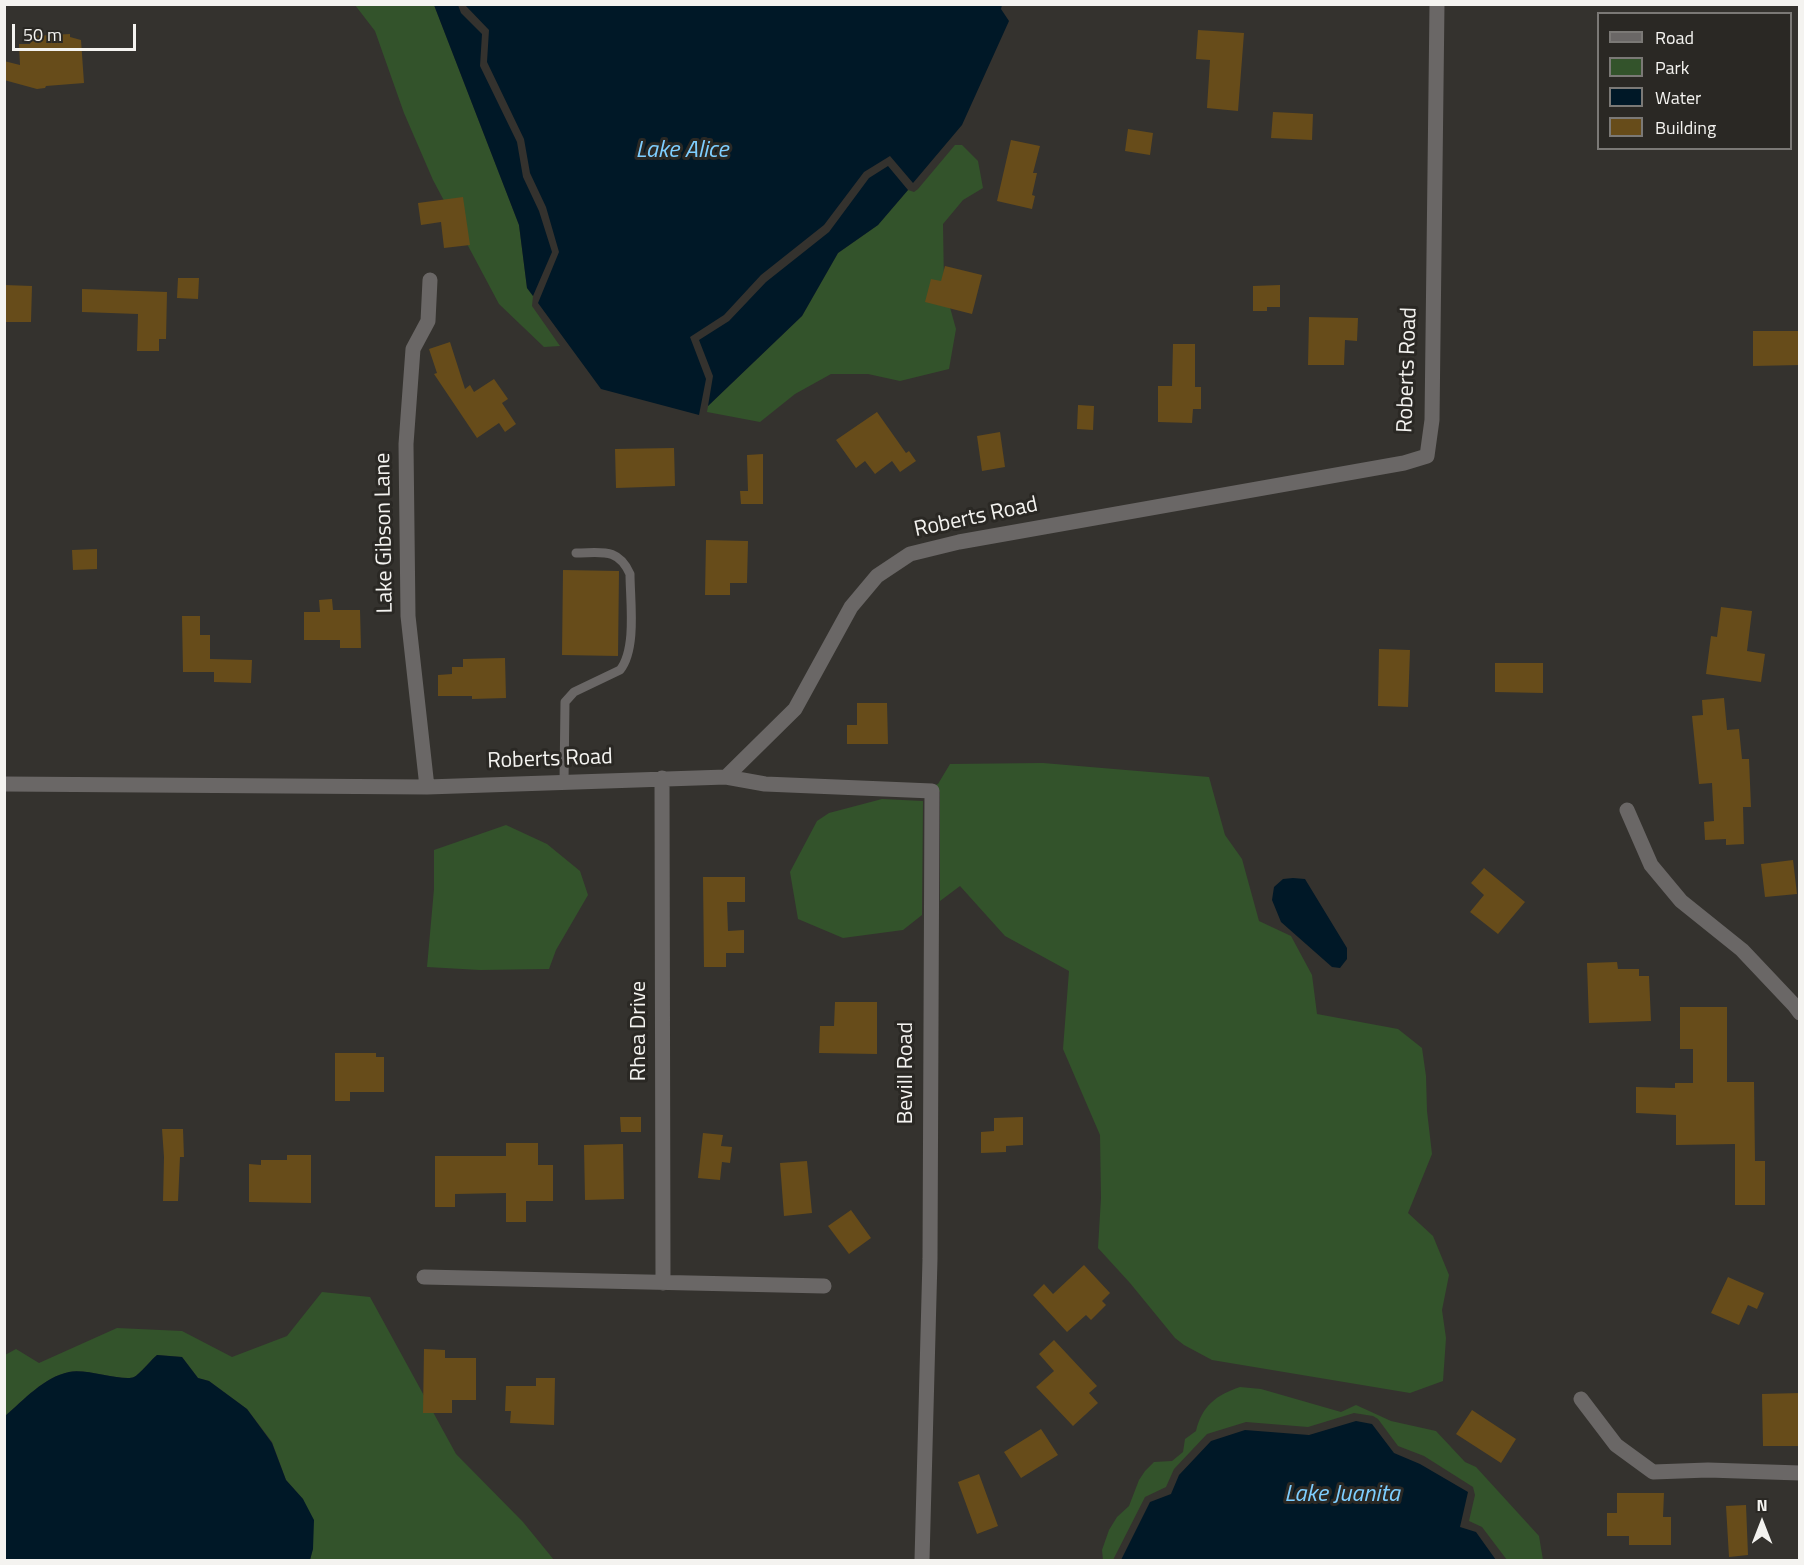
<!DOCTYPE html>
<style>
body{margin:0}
#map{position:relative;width:1804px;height:1565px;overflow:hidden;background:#34322e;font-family:"Titillium Web",sans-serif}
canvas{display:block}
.frame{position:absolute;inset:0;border:6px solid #f4f3f0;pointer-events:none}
.legend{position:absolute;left:1597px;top:12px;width:195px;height:138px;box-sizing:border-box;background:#2a2824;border:2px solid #7b7976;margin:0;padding:8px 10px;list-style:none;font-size:18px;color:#f4f3f0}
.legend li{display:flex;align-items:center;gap:12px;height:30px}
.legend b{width:30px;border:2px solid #7b7976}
.north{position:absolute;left:1732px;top:1493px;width:60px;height:60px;-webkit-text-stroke:4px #2a2824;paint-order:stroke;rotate:0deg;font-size:16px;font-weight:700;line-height:24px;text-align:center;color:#f4f3f0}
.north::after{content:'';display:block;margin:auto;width:21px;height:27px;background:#f4f3f0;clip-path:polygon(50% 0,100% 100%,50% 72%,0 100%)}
.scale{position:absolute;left:12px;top:24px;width:124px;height:27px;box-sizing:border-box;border:3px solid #f4f3f0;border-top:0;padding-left:8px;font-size:18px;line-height:21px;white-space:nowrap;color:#f4f3f0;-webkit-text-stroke:4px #2a2824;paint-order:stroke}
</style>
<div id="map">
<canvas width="1804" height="1565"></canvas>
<div class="frame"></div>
<ul class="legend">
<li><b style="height:8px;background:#6a6766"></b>Road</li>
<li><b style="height:16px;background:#33532b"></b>Park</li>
<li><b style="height:16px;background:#001827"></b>Water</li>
<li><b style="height:16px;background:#674c1a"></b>Building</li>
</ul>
<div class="north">N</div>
<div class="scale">50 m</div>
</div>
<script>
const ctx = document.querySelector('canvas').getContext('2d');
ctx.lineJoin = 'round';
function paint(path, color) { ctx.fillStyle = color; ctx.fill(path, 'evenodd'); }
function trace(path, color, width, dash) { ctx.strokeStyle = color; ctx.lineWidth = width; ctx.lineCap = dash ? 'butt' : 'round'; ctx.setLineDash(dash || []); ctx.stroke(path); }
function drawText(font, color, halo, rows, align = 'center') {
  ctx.font = font + ' "Titillium Web",sans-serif'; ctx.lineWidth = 6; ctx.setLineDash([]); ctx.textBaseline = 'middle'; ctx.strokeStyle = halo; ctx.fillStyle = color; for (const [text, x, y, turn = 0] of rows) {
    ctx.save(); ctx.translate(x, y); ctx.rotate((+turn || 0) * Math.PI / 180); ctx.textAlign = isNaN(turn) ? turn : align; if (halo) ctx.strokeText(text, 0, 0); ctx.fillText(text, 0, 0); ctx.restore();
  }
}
paint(new Path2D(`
 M355,5H434L519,225L527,288L533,296L532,306L560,346L544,347L499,304L433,180L404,113L375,31Z
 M955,145H962L978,161L983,188L963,200L943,224L944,286L956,329L949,369L900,381L868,374H831L795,394L760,422L707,412L708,406L802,316L838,253L878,225L908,190L914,192L918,189Z
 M1043,763L1209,777L1225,835L1242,859L1259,921L1291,936L1312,975L1317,1014L1398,1029L1422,1048L1426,1076L1427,1111L1432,1154L1408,1213L1433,1236L1449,1275L1442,1310L1446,1338L1443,1381L1410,1393L1212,1360L1184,1345L1175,1338L1130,1283L1098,1248L1101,1198L1100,1135L1063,1049L1069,971L1005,936L960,886L940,901V792L935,785L938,784L950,764Z
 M882,799L923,801L922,915L903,930L843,938L798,919L790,872L817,821L829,813Z
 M506,825L547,844L580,871L588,895L556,950L549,969L480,970L427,967L434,889V850Z
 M322,1292L370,1297L456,1454L523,1522L554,1560H310L313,1548L303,1499L286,1480L272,1442L247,1409L209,1381L198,1378L182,1357L157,1355C151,1360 140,1374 134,1377C124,1382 86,1368 69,1372C44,1377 24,1400 5,1416V1355L16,1349L39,1363L117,1328L182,1331L232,1357L287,1336Z
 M1240,1387L1261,1389L1341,1412L1356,1405L1391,1421L1436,1431L1465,1462L1476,1467L1539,1536L1543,1560H1507L1482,1527L1469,1521L1475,1495L1473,1487L1424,1456L1398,1446L1378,1419L1373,1416L1354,1413L1308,1427L1246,1422L1207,1434L1174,1469L1166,1487L1145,1497L1113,1560H1103L1102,1550L1109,1530L1117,1517L1129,1506L1139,1480L1145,1471L1154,1462L1172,1461L1183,1452L1185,1439L1196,1431C1202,1406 1216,1395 1240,1387Z`), '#33532b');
paint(new Path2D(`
 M434,5H458L461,13L482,34L480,66L517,142L523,177L539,211L552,252L533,296L527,288L519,225Z
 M1002,5L1001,9L1009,21L962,125L913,183L890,156L864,172L824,225L761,275L724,315L690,337L706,379L699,415L601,389L538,303L559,252L546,207L530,173L524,139L487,62L489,30L465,5Z
 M888,166L908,190L878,225L838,253L802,316L708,406L713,376L699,340L729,321L766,282L829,232L869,178Z
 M1293,878L1305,879L1347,948V959L1340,968L1332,967L1281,922L1272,900L1274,887L1283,879Z
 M157,1355L182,1357L198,1378L209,1381L247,1409L272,1443L286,1480L303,1499L314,1520L313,1549L310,1560H5V1416C24,1400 44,1377 69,1372C86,1368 124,1382 134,1377C139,1375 152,1359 157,1355Z
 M1356,1421L1372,1424L1394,1453L1420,1464L1468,1492L1460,1527L1476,1532L1496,1560H1121L1150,1502L1171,1494L1179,1475L1211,1441L1245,1430L1309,1435Z`), '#001827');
paint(new Path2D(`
 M1198,30L1244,33L1238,111L1207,108L1210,60L1196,59Z
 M70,34V37L81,40L84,83L46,86L45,88L37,89L4,80V61L20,65L19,44H30L32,36Z
 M1273,112L1313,114L1312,140L1271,138Z
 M1128,129L1153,133L1150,155L1125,151Z
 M1011,140L1040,146L1033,173H1037L1032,195L1035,196L1032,209L997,201Z
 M463,197L470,245L444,248L441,222L421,225L418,203Z
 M945,266L982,275L972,314L925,302L931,279L941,281Z
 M178,278H199L198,299L177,298Z
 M4,285L32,286L31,322H4Z
 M1280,285V307H1267V311H1253V286Z
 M82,289L167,292L166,339H159V351H137L138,314L82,312Z
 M1309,317L1358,318L1357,341L1345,340L1344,365H1308Z
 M1753,331H1800V365L1753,366Z
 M450,342L465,389L470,385L474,392L494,379L508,399L502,403L516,424L505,432L499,423L477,438L434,374L437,373L429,349Z
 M1173,344H1195V387H1201V409H1193L1192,423L1158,422V386H1172Z
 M1078,405L1094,406L1093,430L1077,429Z
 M877,412L906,453L909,451L916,461L900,472L892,461L875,474L865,461L856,468L836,440Z
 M1000,432L1005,467L982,471L977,436Z
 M674,448L675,486L616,488L615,449Z
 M763,454V504H741L740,491H748L747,455Z
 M706,540L748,541L747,583H730V595H705Z
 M97,549V569L73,570L72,550Z
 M563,570L619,571L618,656L562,655Z
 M332,599L333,610H360L361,648H340V640H304V612H320L319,600Z
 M1721,607L1752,611L1747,651L1765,654L1761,682L1706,674L1711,636L1717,637Z
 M182,616H200V635H210V659L252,660L251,683L214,682V672H183Z
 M1379,649L1410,650L1408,707L1378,706Z
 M505,658L506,698L472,699V696H438V675L452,674V667H463V659Z
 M1495,663H1543V693L1495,692Z
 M1724,698L1727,730L1739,729L1742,759H1749L1751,807H1743L1744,844L1726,845V839L1705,840L1704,822L1714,821L1712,783L1699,784L1692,716L1703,715L1702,700Z
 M857,703H887L888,744H847V725H857Z
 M1793,860L1797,894L1765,897L1761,864Z
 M1484,868L1525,902L1498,934L1470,912L1484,895L1471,883Z
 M703,877H745V902H727L728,931L744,930V953H726V967H704Z
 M1617,962L1618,969H1639V976H1649L1651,1021L1589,1023L1587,963Z
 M835,1002H877V1054L819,1053L820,1026H834Z
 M1680,1007H1727V1082H1754L1755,1161H1765V1205H1735V1144L1676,1145V1115L1636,1113V1087L1675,1088V1083H1693V1049H1680Z
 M335,1053H376V1057H384V1092H350V1101H335Z
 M620,1117H641V1132H621Z
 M1023,1117V1145L1006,1146V1152L981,1153V1132L994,1131V1118Z
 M162,1129H183L184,1157H180L178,1201H163L164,1157Z
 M703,1133L723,1135L721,1146L732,1147L730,1163L722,1162L720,1180L698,1178Z
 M506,1143H538V1165H553V1201H526V1222H506V1193L455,1194V1207H435V1156H506Z
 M623,1144L624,1199L585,1200L584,1145Z
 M287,1155H311V1203L249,1202V1164L261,1165V1160H287Z
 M807,1161L812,1213L784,1216L780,1163Z
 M851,1210L871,1238L849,1254L828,1226Z
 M1084,1265L1110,1293L1102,1301L1106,1305L1091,1320L1086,1315L1067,1332L1033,1295L1044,1284L1053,1294Z
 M1728,1277L1764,1293L1757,1309L1748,1305L1739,1325L1711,1313Z
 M1054,1340L1097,1386L1089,1393L1098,1403L1073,1426L1036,1387L1054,1371L1039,1354Z
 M424,1349L445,1350V1358H476V1400H452V1413H423Z
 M536,1378H555L554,1425L510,1423L511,1411H505L506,1386H536Z
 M1800,1393V1446H1763L1762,1394Z
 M1472,1410L1516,1439L1501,1463L1456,1434Z
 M1041,1429L1058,1455L1021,1478L1004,1452Z
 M979,1474L998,1526L977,1534L958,1482Z
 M1617,1493H1664L1663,1517H1671V1545H1629V1536H1607V1513H1617Z
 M1746,1505L1748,1555L1729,1557L1726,1506Z`), '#674c1a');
trace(new Path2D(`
 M564,782L565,702L574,692L620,670C637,649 630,600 630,574C618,547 601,553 576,553`), '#6a6766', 9);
trace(new Path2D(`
 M726,777L765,784L932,791L930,1259L922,1560
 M662,778L663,1283
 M4,784L427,787L726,777L795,709L851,607L877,576L910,554L959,542L1404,463L1427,456L1432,420L1437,4
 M427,787L408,616L406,444L413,349L428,321L430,280
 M1627,810L1651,865L1681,901L1742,950L1794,1005L1800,1013
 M424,1277L824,1286
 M1581,1399L1616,1445L1653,1472L1708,1470L1800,1473`), '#6a6766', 15);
drawText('22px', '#f4f3f0', '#2a2824', [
 ["Roberts Road",1408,370,-88],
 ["Roberts Road",976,518,-12],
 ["Lake Gibson Lane",385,533,-91],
 ["Roberts Road",550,760,-2],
 ["Rhea Drive",640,1031,-90],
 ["Bevill Road",907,1073,-90]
]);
drawText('italic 24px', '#7eceff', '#2a2824', [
 ["Lake Alice",682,151],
 ["Lake Juanita",1342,1495]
]);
</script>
